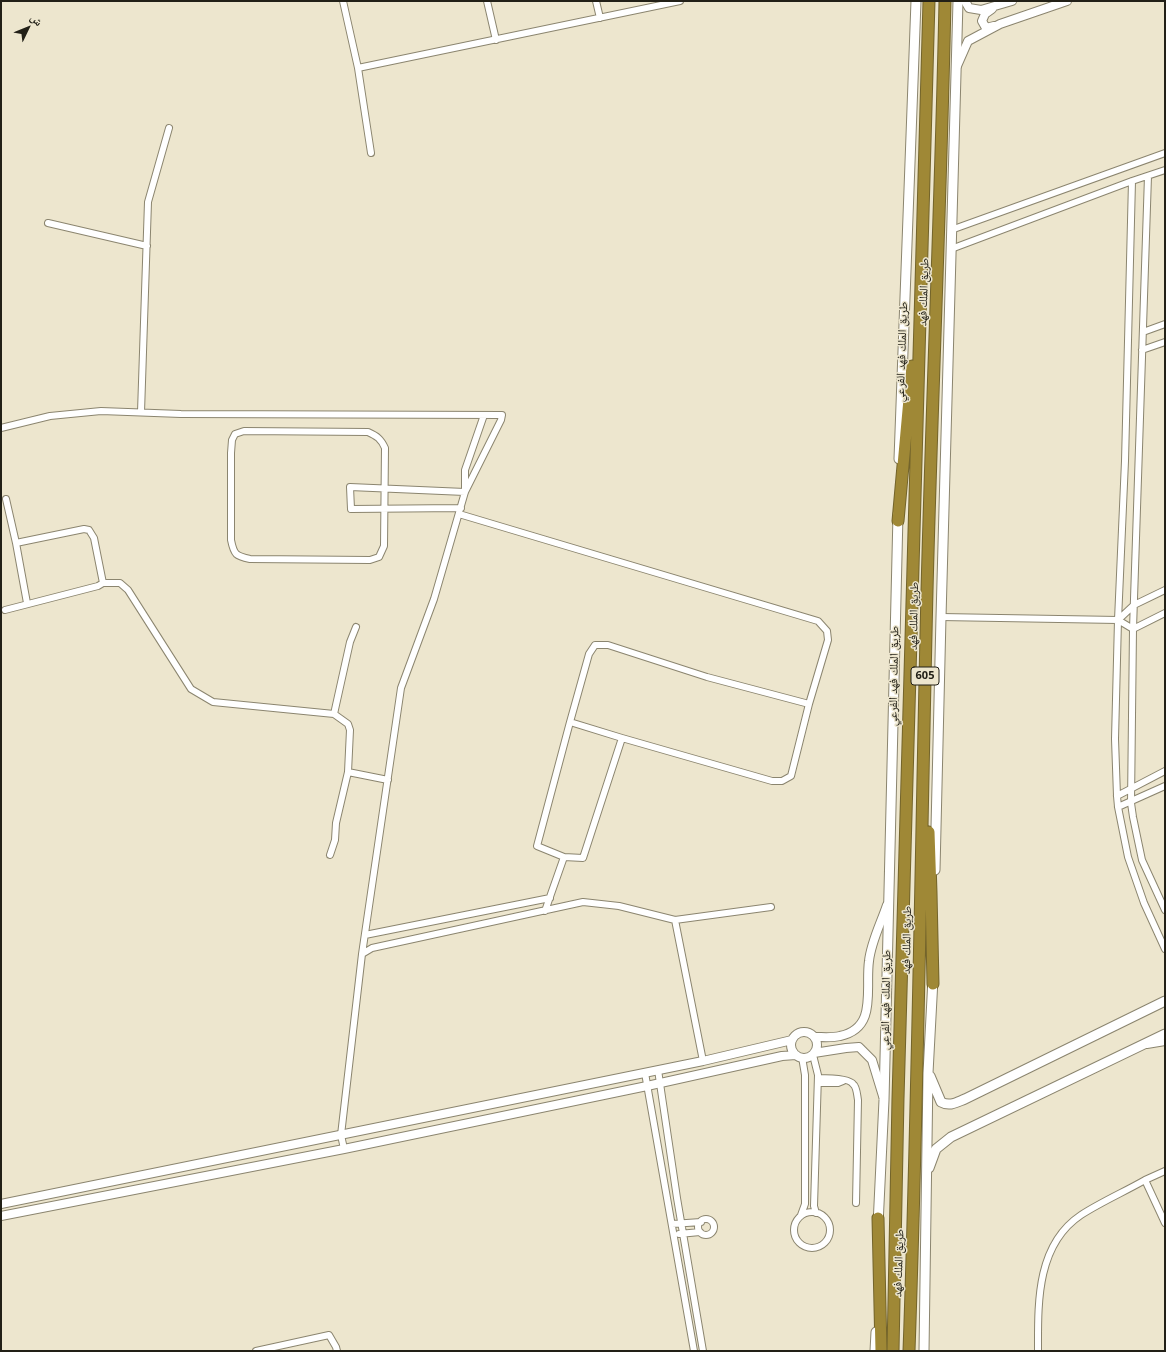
<!DOCTYPE html>
<meta charset="utf-8">
<style>
body{margin:0}
#map{position:relative;width:1166px;height:1352px;overflow:hidden;background:#ede6ce;font-family:"Open Sans","Noto Naskh Arabic",sans-serif}
canvas{display:block}
.frame{position:absolute;inset:0;border:2px solid #222017;pointer-events:none}
.north{position:absolute;left:8px;top:8px;width:40px;height:40px;-webkit-text-stroke:3px #ede6ce;paint-order:stroke;rotate:47deg;font-size:11px;font-weight:700;line-height:16px;text-align:center;color:#222017}
.north::after{content:'';display:block;margin:auto;width:14px;height:18px;background:#222017;clip-path:polygon(50% 0,100% 100%,50% 72%,0 100%)}
</style>
<div id="map">
<canvas width="1166" height="1352"></canvas>
<div class="frame"></div>
<div class="north">ش</div>
</div>
<script>
const ctx = document.querySelector('canvas').getContext('2d');
ctx.lineJoin = 'round';
function trace(path, color, width, dash) { ctx.strokeStyle = color; ctx.lineWidth = width; ctx.lineCap = dash ? 'butt' : 'round'; ctx.setLineDash(dash || []); ctx.stroke(path); }
function drawText(font, color, halo, rows, align = 'center') {
  ctx.font = font + ' "Open Sans","Noto Naskh Arabic",sans-serif'; ctx.lineWidth = 3; ctx.setLineDash([]); ctx.textBaseline = 'middle'; ctx.strokeStyle = halo; ctx.fillStyle = color; for (const [text, x, y, turn = 0] of rows) {
    ctx.save(); ctx.translate(x, y); ctx.rotate((+turn || 0) * Math.PI / 180); ctx.textAlign = isNaN(turn) ? turn : align; if (halo) ctx.strokeText(text, 0, 0); ctx.fillText(text, 0, 0); ctx.restore();
  }
}
const minor = new Path2D(`
 M343,1L358,68L680,1
 M487,1L496,40
 M596,1L600,18
 M358,68L371,153
 M1148,176L1133,629L1131,803L1133,817L1142,860L1165,910
 M1132,181L1125,461L1118,620L1115,739L1117,796L1118,807L1128,857L1144,903L1165,949
 M48,223L147,246
 M951,230L1165,153
 M951,249L1132,181L1165,170
 M1143,332L1165,324
 M1142,350L1165,342
 M141,412L148,202L169,128
 M1,428L50,416L101,411L181,414L502,415L501,420L465,492L434,599L401,688L362,954
 M244,431L368,432C377,436 381,439 385,448L384,546L379,557L370,560L250,559C236,556 234,555 231,540V453L232,440L235,434Z
 M6,499L16,543L27,603
 M461,508L351,509L350,487L465,492V470L484,415
 M459,514L818,621L827,631L828,640L809,704L791,776L782,781H772L622,738L570,722L537,846L564,857L545,911
 M16,543L84,529L89,530L94,538L103,583
 M5,610L98,586L103,583H120L128,590L191,689L213,702L334,714L348,724L350,730L348,772L336,823L335,840L330,855
 M941,617L1118,620L1133,629L1165,613
 M1118,620L1134,605L1165,590
 M334,714L350,642L356,627
 M570,722L589,654L595,645H608L707,677L809,704
 M348,772L388,780
 M1117,796L1165,771
 M1118,807L1165,786
 M564,857L583,858L622,738
 M675,920L771,907
 M365,935L550,898
 M1147,1045L1165,1042
 M813,1055L818,1075L814,1206L816,1213
 M658,1070L677,1198L703,1351
 M645,1073L694,1351
 M818,1078C825,1078 849,1078 853,1084C857,1087 857,1095 858,1100L856,1203
 M818,1083H838L843,1081
 M344,1149L341,1135L362,954L372,948L583,902L619,906L675,920L703,1061
 M1145,1180L1165,1171
 M794 1230a18 18 0 1 1 36 0a18 18 0 1 1-36 0Z
 M801,1215L805,1204V1075L802,1057
 M698 1227a8 8 0 1 1 16 0a8 8 0 1 1-16 0Z
 M672,1224L701,1222
 M679,1234L700,1232
 M256,1351L329,1335L336,1347L337,1351
 M1038,1351C1038,1304 1036,1245 1081,1215C1101,1202 1124,1192 1145,1180L1165,1223`);
const tertiary = new Path2D(`
 M965,1L969,8L981,10L1012,1
 M992,9L985,14L982,21L986,28L994,26
 M957,66L968,41L1000,24L1067,1
 M791 1045a13 13 0 1 1 26 0a13 13 0 1 1-26 0Z
 M815,1037C823,1037 832,1038 840,1036C878,1028 865,989 869,961C871,942 881,923 887,905
 M814,1053L846,1048L859,1047L872,1060L883,1096
 M1,1204L703,1061L792,1040
 M1,1216L344,1149L647,1086L782,1056L796,1055`);
const secondary = new Path2D(`
 M899,459L916,1
 M935,870L941,617L958,1
 M930,1076L941,1102C950,1107 957,1102 965,1099L1165,1001
 M929,1168L936,1149L951,1137L1165,1034
 M878,1225L884,1100L898,514
 M875,1351L876,1332
 M924,1351L928,1073L933,979`);
const motorway = new Path2D(`
 M898,521L912,366
 M929,832L931,893L933,984
 M878,1218L881,1351
 M893,1351L898,1098L929,1
 M909,1351C918,1098 921,844 927,591C932,394 941,198 945,1`);
trace(minor, '#8b856f', 8);
trace(tertiary, '#8b856f', 10);
trace(secondary, '#8b856f', 11);
trace(motorway, '#73642b', 13);
trace(minor, '#fff', 6);
trace(tertiary, '#fff', 8);
trace(secondary, '#fff', 9);
trace(motorway, '#9f8836', 11);
for (const [x, y, w] of [
 [925,676,28]
]) { const box = new Path2D(); box.roundRect(x - w / 2, y - 9, w, 18, 3); ctx.fillStyle = '#ede6ce'; ctx.fill(box); trace(box, '#222017', 1); }
drawText('bold 11px', '#222017', null, [
 ["605",925,676]
]);
drawText('12px', '#222017', '#ede6ce', [
 ["طريق الملك فهد",924,292,-88],
 ["طريق الملك فهد الفرعي",902,352,-88],
 ["طريق الملك فهد",914,616,-89],
 ["طريق الملك فهد الفرعي",894,676,-89],
 ["طريق الملك فهد",907,940,-89],
 ["طريق الملك فهد الفرعي",886,1000,-89],
 ["طريق الملك فهد",899,1263,-88]
]);
</script>
